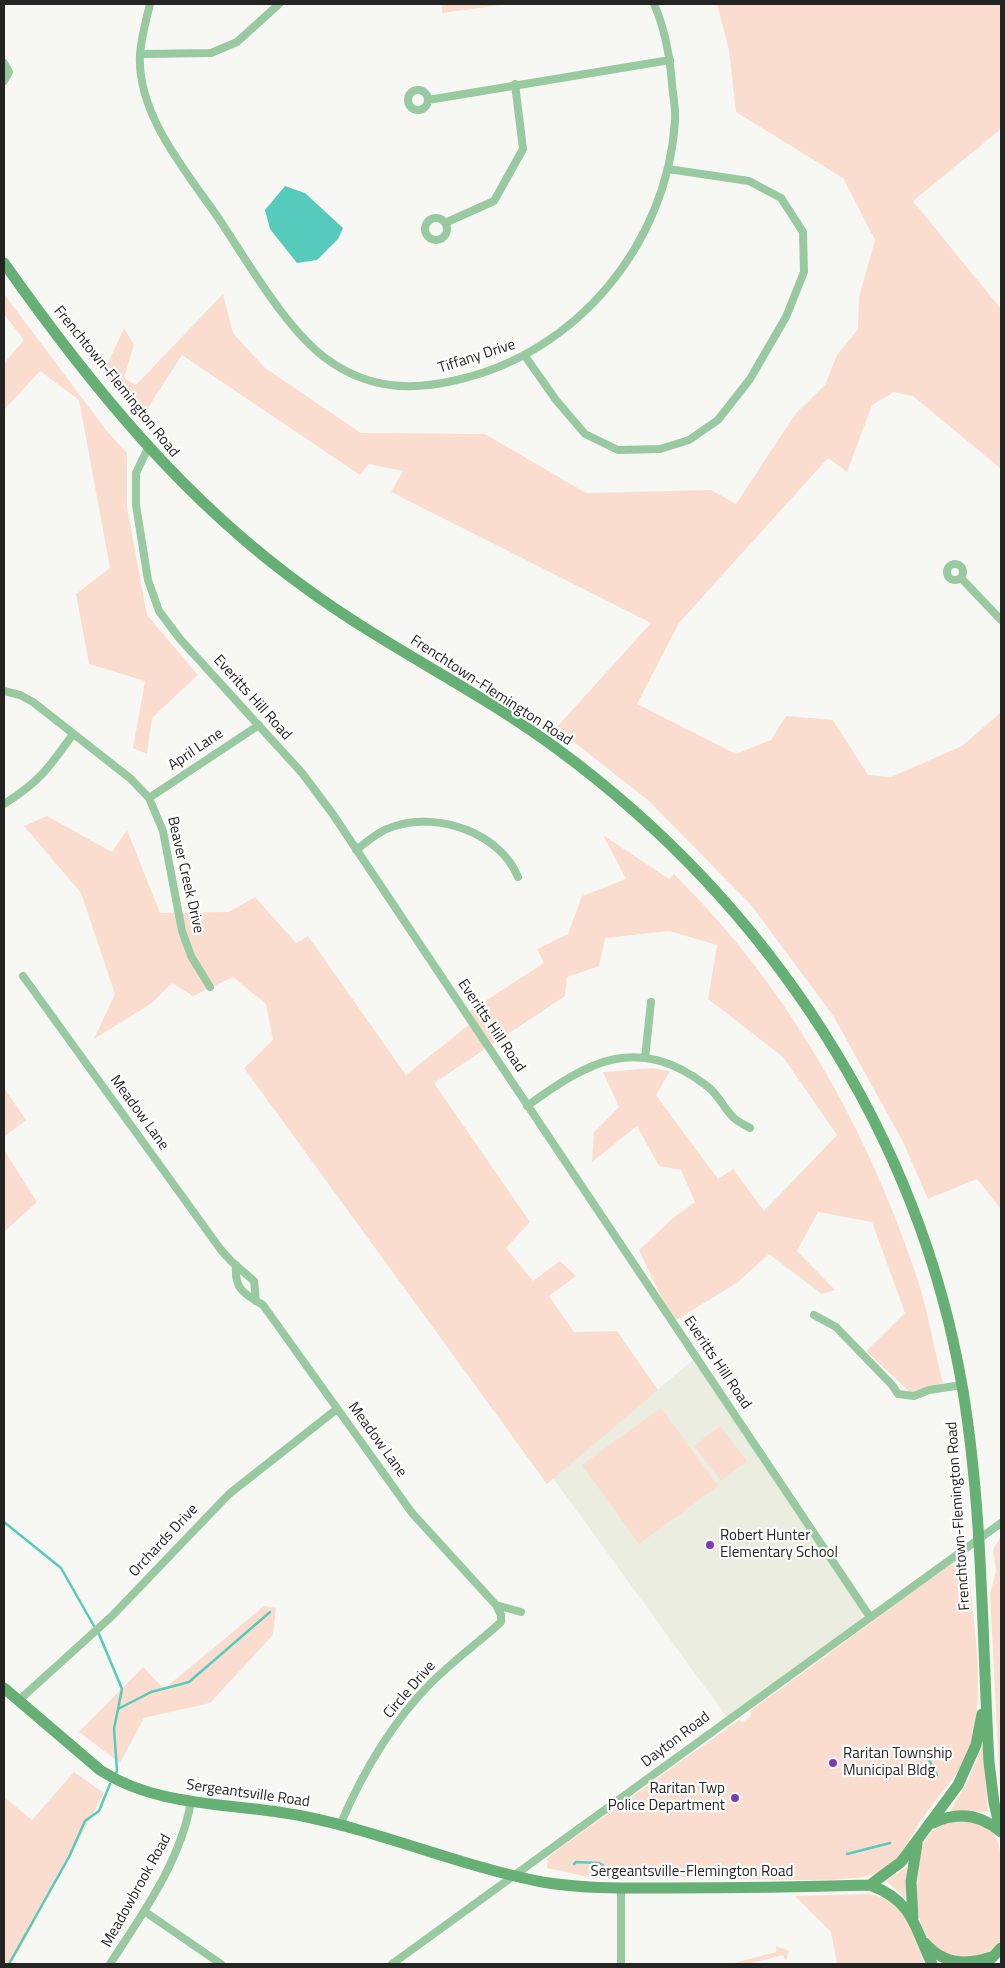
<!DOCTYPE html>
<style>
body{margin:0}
#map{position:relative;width:1005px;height:1968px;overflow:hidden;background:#f7f8f4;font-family:"Titillium Web",sans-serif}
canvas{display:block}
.frame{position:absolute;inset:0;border:5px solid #242523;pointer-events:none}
</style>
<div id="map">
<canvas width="1005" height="1968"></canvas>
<div class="frame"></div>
</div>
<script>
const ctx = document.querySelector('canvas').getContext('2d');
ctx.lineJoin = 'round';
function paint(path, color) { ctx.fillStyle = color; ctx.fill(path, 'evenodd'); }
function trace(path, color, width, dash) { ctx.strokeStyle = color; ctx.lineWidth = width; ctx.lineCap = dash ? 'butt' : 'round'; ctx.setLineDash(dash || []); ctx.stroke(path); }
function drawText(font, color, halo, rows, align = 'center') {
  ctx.font = font + ' "Titillium Web",sans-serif'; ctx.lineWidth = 4.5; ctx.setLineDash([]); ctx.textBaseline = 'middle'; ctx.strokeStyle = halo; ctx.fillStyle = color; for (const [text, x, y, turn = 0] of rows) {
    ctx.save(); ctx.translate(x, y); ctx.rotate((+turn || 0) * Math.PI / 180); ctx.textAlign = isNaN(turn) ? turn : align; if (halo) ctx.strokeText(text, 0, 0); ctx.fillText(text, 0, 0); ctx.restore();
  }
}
paint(new Path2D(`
 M694,1359L863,1611L861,1624L728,1719L553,1478Z`), '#ebede1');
paint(new Path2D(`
 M442,4H508L442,13Z
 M717,4H1001V129L913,201L1001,309V469L913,396L894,392L872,405L847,472L828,458L679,623L637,704L736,754L771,740L786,716L833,720L868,775L891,777L962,746L1001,712V1209L977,1179L928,1199L903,1142L834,1017L751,905L649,801L556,728L651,623L391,492L403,471L369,464L360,475L182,355L142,417L104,372L124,328L134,345L124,378L136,385L223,294L233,333L265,368L361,433L485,434L586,493L711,490L736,504L796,413L825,385L837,355L858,329L859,297L875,240L843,178L736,112L729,50Z
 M4,294L106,430L127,453V507L147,615L198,675L152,718L147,754L133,748L145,681L89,664L76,594L110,568L79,400L40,371L5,409L4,363L24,340L4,314Z
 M47,816L112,852L127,830L160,913L229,912L255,897L296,943L308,936L406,1075L471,1023L465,1014L544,963L537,949L568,934L582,896L626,879L603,835L669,879L674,874C785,983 864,1122 914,1269C927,1305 933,1345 943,1383L914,1396L866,1351L905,1313L872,1222L818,1212L797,1251L835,1290L822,1294L769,1254L738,1282L673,1322L639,1250L673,1218L695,1202L681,1170L659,1166L637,1126L592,1162L594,1132L619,1107L603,1072L653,1068L670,1071L656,1095L718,1179L733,1169L764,1211L837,1135L783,1057L708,999L717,945L669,931L605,938L599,966L567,977L565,996L434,1083L530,1222L506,1248L533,1281L560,1261L576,1276L549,1296L574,1332L617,1331L658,1390L547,1484L244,1068L273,1040L266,1004L233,977L193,996L172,983L152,1003L94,1039L115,994L81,893L24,826Z
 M4,1088L26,1120L4,1137Z
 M4,1150L37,1202L4,1232Z
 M661,1408L718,1486L639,1544L582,1465Z
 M720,1426L747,1461L721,1481L694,1446Z
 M1001,1536V1808L990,1594L996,1571L993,1550Z
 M952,1564L969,1570C973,1625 989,1706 966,1757C955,1780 936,1798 922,1819C913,1833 897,1865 882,1872C855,1884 771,1879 738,1879L735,1874L722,1873L716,1877L593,1878L547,1868L548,1858L556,1851L739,1720L743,1722L750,1717L751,1710C819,1663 884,1611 952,1564Z
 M264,1606L276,1608L273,1635L210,1703L144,1718L120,1763L79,1732L143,1667L164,1689Z
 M984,1742L988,1812L950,1811L968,1781Z
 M74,1772L104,1793L18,1953L9,1964H4V1797L32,1820Z
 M955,1820C1003,1823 1001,1842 1001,1882C1001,1902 1001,1921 1001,1941C991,1952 976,1960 961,1957C918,1949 915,1912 918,1875C919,1863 920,1849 927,1838C934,1828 944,1824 955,1820Z
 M907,1867L905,1898L886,1881Z
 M868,1894C905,1898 913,1934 925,1964H837L831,1932L795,1896Z
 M776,1946L789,1951L787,1959L785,1960L783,1955L747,1964H730L776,1952Z`), '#faddcf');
paint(new Path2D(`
 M285,186L305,193L343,228L338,239L317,260L297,263L270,229L265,210Z`), '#57cbbb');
trace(new Path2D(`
 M4,1522L61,1568L94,1626
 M99,1634L122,1689L114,1729L117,1770L116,1774
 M118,1709L151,1692L189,1682L270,1612
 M928,1758L937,1775
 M847,1854L890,1843
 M574,1864L576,1862L599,1863L603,1865
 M9,1964L69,1857L85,1821L99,1811L110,1784`), '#57cbbb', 2.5);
trace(new Path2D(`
 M150,4C146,20 141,38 140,55C137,114 185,170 217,216C246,259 286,330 328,360C369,389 410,391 457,380C577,353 667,244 675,121C676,109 673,96 672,84C670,57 665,29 654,4
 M140,54L211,53L237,42L279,4
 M4,63L9,72L4,81
 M408 100a10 10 0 1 1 20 0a10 10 0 1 1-20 0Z
 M428,100L670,60
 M425 229a11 11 0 1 1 22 0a11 11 0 1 1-22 0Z
 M445,223L494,201L523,149L515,84
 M525,356L556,400L585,434L618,450L660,449L689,440L718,420L750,379L786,317L804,272L803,232L781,198L749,181L668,169
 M148,448L136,473V505L148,580L159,611L180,639L302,773L332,813L870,1617
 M947 572a8 8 0 1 1 16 0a8 8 0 1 1-16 0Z
 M961,578L1001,620
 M4,691L20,695L33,702L131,779L149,798L163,831L182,931L191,956L210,987
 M149,798L259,725
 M4,804C40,781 49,768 73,734
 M356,850C368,841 380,830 395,826C439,812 500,833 518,877
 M23,976L221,1250L231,1261L254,1281L256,1301
 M645,1058L651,1002
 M527,1106C589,1061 637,1033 707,1086C719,1095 723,1108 734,1118C738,1122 745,1125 750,1128
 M236,1265C234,1289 244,1294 263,1305L412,1513L496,1605L501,1615V1622C478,1643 453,1661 431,1683C392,1722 362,1774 340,1825
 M814,1315L836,1327L892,1385L898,1394L914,1396L929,1390L962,1385
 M496,1605L521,1612
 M18,1701L112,1616L229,1494L337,1409
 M144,1911L221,1964
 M110,1964C143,1913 181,1861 191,1801
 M392,1964C595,1816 798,1670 1001,1523
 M621,1964V1888`), '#99c9a1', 8);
trace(new Path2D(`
 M4,263C90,385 184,501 307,589C386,647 476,689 556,748C767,903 919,1131 963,1391C983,1513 982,1638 989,1762L994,1803L1001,1832
 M4,1688L100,1770C160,1809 234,1802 302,1816C383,1832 460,1866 542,1882C584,1889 626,1888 668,1888C735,1888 802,1887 870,1885C913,1901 914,1926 932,1964
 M933,1823C958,1811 980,1814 1001,1832
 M870,1885L901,1862L958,1785L976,1745L982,1714
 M913,1918L911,1882L917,1844
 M925,1943C943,1964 966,1966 991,1957
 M987,1963L1001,1948`), '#66b075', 11);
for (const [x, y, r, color] of [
 [710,1545,5,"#7e3baf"],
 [833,1763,5,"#7e3baf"],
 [735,1798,5,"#7e3baf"]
]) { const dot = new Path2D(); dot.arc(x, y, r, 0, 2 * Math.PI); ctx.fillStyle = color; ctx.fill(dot); trace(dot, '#fff', 2); }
drawText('15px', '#242523', '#fff', [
 ["Tiffany Drive",477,357,-18],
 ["Frenchtown-Flemington Road",116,382,51],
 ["Frenchtown-Flemington Road",491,691,33],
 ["Everitts Hill Road",252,698,48],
 ["April Lane",196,750,-34],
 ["Beaver Creek Drive",185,875,77],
 ["Everitts Hill Road",491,1026,56],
 ["Meadow Lane",139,1113,54],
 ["Everitts Hill Road",717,1363,56],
 ["Meadow Lane",377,1440,54],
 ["Frenchtown-Flemington Road",959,1516,-94],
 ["Orchards Drive",164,1541,-47],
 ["Circle Drive",410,1690,-49],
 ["Dayton Road",676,1740,-37],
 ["Sergeantsville Road",248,1794,8],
 ["Sergeantsville-Flemington Road",692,1872],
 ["Meadowbrook Road",137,1891,-61]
]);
drawText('15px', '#242523', '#fff', [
 ["Robert Hunter",720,1536],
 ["Elementary School",720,1553],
 ["Raritan Township",843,1754],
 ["Municipal Bldg",843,1771],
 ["Raritan Twp",725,1789,"right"],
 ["Police Department",725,1806,"right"]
], 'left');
</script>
